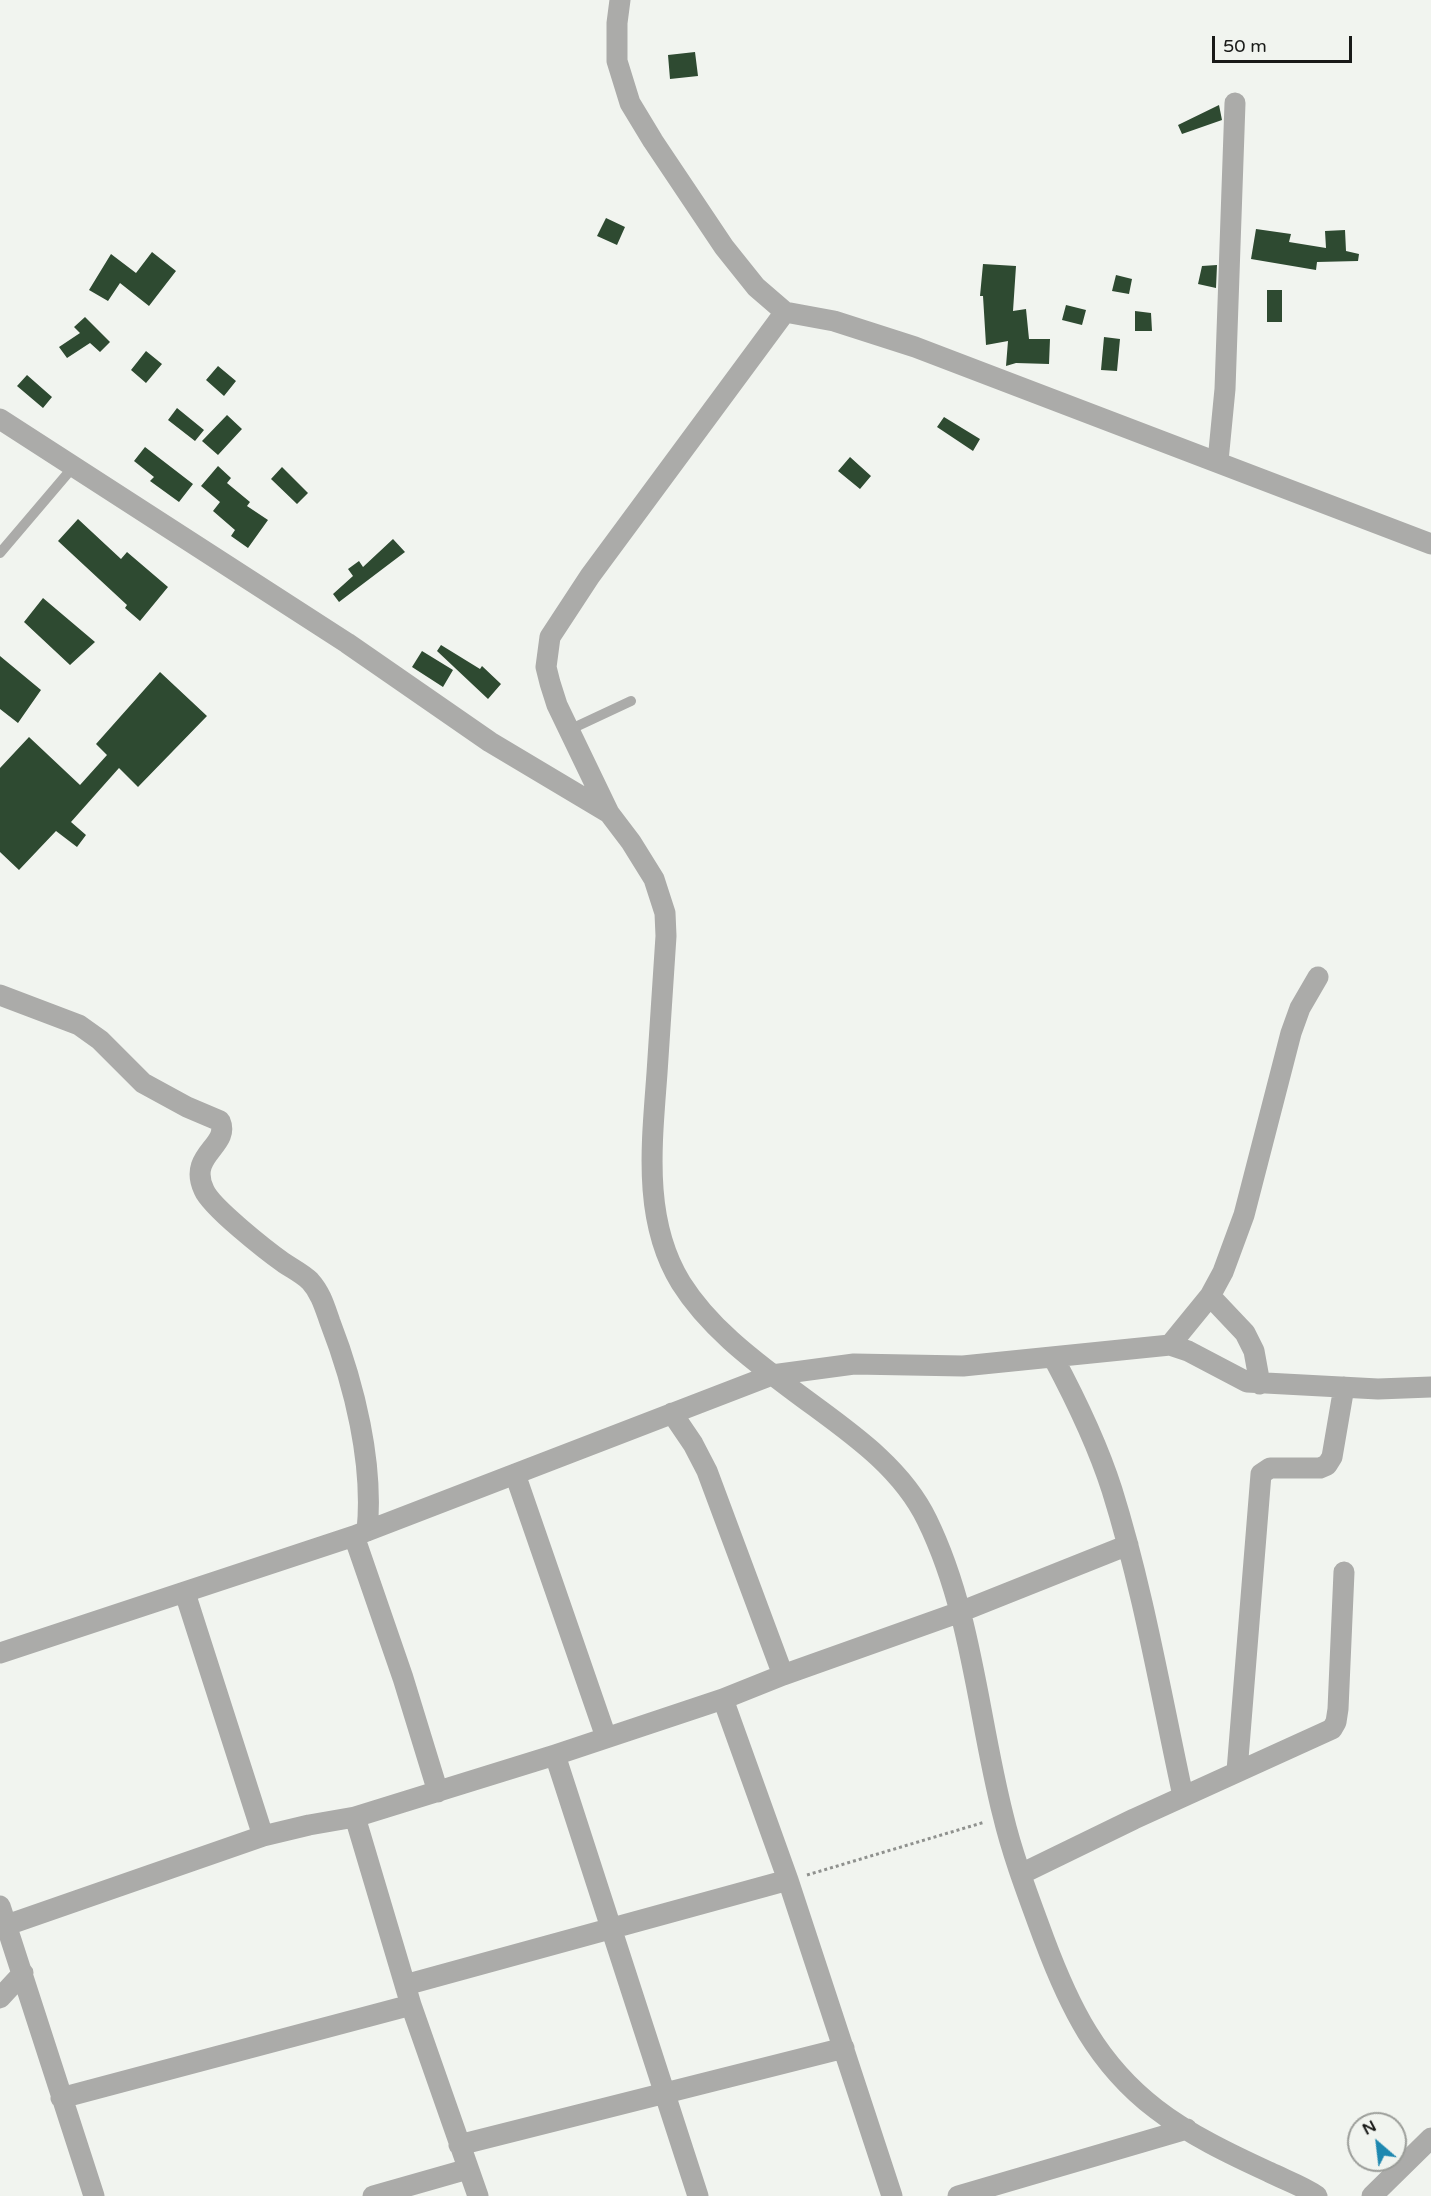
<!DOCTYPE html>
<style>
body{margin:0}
#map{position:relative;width:1431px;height:2196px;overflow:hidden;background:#f1f4ef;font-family:"Varela Round",sans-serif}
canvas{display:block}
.north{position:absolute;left:1347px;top:2112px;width:60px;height:60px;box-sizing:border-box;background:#f1f4ef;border:2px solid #9b9d99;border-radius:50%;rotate:332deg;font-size:16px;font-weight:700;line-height:24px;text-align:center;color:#191a18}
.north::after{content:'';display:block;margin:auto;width:21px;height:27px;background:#1e88b0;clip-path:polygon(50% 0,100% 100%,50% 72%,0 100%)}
.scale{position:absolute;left:1212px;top:36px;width:140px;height:27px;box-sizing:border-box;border:3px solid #191a18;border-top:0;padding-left:8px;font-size:18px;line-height:21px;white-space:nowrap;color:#191a18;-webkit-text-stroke:4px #f1f4ef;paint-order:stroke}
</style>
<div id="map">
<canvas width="1431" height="2196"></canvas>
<div class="north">N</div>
<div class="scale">50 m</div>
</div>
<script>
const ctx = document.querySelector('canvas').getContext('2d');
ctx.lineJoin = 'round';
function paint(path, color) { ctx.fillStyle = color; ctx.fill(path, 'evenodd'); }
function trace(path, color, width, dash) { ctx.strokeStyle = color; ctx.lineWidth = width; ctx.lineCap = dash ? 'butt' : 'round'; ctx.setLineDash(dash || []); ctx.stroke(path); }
paint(new Path2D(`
 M695,52L698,76L670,79L668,55Z
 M1219,105L1222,120L1182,134L1178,125Z
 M606,218L625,227L617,245L597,236Z
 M1256,229L1291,234L1289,242L1326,248L1325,231L1345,230L1346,251L1359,254L1358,261L1317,262L1316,270L1251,259Z
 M152,252L176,271L149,306L120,283L108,301L89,290L111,254L136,273Z
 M983,264L1016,266L1013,311L1026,309L1029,339H1050L1049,364L1016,363L1006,366L1008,341L986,345L983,296H980Z
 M1217,265L1216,288L1198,284L1202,266Z
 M1116,275L1132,279L1129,294L1112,291Z
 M1267,290H1282V322H1267Z
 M1066,305L1086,310L1082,325L1062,320Z
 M1135,311L1151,313L1152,331H1135Z
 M85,317L110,342L100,352L90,343L67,358L59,347L80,333L74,327Z
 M1104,337L1120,339L1117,371L1101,370Z
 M146,351L162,364L146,383L131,370Z
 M218,366L236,381L224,396L206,380Z
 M27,375L52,397L43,408L17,386Z
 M177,408L204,430L195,441L168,420Z
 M227,415L242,429L218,455L202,441Z
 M944,417L980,439L973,451L937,427Z
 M145,447L193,484L179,502L150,481L154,477L134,461Z
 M850,457L871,476L860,489L838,471Z
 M218,466L231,478L227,483L250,502L247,506L268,520L248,548L231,536L235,530L213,511L220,502L201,486Z
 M282,467L308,493L297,504L271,479Z
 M78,519L121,559L127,552L168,587L140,621L125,608L127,605L58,541Z
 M393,539L405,552L339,602L333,594L353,576L348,569L359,561L363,567Z
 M43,598L95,642L70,665L24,622Z
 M441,645L480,669L482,666L501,684L488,699L437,651Z
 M422,651L453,670L443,687L412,667Z
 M0,656L41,690L18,723L0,709Z
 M160,672L207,716L138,787L119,768L71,822L86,835L77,847L56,831L19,870L0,852V768L29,737L80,785L107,755L96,744Z`), '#2e4a31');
trace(new Path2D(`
 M807,1875L985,1822`), '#8f918e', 3, [3, 3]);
trace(new Path2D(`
 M0,553L74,466
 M569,730L631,701`), '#ababa9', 10);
trace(new Path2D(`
 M620,0L617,23V61L630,103L653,141L724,247L756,287L785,312L834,321L915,347L1431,544
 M0,419L347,643L490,742L609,813L631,842L654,879L665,913L666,936C663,982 660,1028 657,1073C652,1143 642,1220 681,1283C708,1326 750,1358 790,1388C840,1426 899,1462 927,1520C972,1612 978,1717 1003,1815C1013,1857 1029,1898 1044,1939C1069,2006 1097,2064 1156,2109C1188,2134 1232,2155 1269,2172C1285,2180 1303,2186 1317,2196
 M1218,461L1225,389L1235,103
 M609,813L557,705L550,683L546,667L550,637L590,576L785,312
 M0,995L79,1025L100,1040L143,1083L187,1107L220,1121C231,1146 187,1154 204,1190C211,1207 267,1251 284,1263C293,1269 303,1274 310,1281C321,1293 325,1308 330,1322C354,1384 374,1463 367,1531
 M1210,1296L1245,1333L1254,1351L1260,1384
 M1170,1345L1210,1296L1223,1272L1244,1215L1291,1033L1300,1008L1318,977
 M1053,1357C1076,1400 1097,1443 1112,1490C1143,1589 1161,1695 1183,1796
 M672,1413L693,1444L707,1471L783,1675
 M515,1474L606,1737
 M354,1536L403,1678L438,1792
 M185,1593L263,1836
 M0,1653L354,1536L772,1375L854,1364L963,1366L1170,1345L1188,1351L1247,1382L1378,1389L1431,1387
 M723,1699L788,1880L892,2196
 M555,1755L698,2196
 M1237,1771L1261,1474L1270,1468H1320L1327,1465L1332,1457L1344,1387
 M355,1817L411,2005L478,2196
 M1021,1874L1134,1819L1332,1729L1336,1722L1338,1709L1344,1572
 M0,1906L94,2196
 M7,1925L263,1836L309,1825L355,1817L555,1755L723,1699L783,1675L960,1612L1128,1545
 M405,1985L788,1880
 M0,1998L23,1973
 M61,2098L411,2005
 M459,2145L844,2048
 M373,2196L468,2169
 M958,2196L1187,2129
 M1372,2196L1431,2138`), '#ababa9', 21);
</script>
